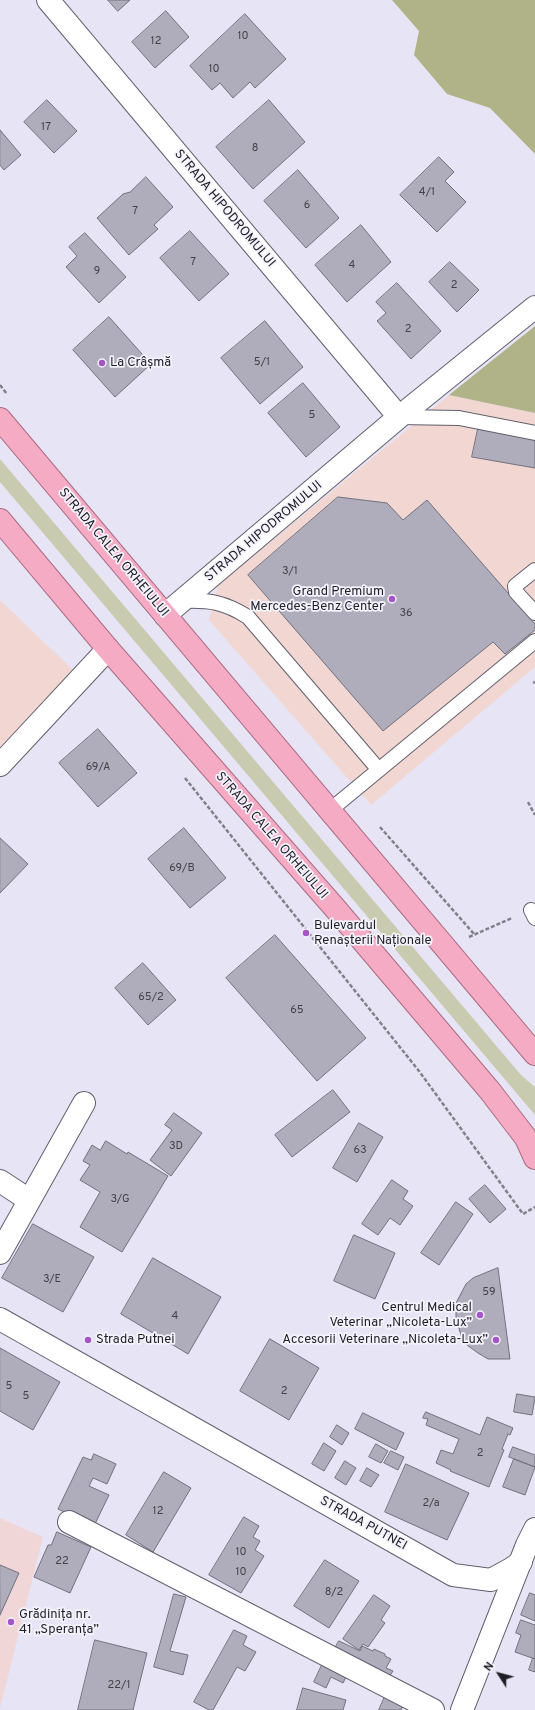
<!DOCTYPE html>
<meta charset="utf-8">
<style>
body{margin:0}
#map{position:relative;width:535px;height:1710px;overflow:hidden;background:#e7e5f5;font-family:Overpass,sans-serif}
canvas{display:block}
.north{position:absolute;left:479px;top:1654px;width:40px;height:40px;-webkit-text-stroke:3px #f4f3fd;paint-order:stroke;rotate:306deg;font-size:11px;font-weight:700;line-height:16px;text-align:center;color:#1f1e24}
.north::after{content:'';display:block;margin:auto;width:14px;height:18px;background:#1f1e24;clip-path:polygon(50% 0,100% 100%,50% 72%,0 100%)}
</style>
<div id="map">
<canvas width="535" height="1710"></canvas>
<div class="north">N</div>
</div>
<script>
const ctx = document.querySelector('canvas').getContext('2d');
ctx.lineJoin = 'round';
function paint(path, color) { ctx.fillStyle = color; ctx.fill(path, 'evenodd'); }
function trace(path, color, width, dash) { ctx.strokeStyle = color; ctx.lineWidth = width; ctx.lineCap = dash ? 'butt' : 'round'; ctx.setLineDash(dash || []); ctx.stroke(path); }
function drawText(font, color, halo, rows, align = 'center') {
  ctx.font = font + ' Overpass,sans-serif'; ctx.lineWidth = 3.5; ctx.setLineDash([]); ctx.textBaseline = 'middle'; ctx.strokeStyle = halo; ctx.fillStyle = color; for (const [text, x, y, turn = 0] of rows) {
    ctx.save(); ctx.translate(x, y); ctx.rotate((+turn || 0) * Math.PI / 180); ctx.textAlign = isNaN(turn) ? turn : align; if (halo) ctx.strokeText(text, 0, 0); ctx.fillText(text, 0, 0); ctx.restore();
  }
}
paint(new Path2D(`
 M449,395L535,413V667L371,805L209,620L218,585Z
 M0,600L75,672L0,751Z`), '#f1d6d2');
paint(new Path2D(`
 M0,1518L43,1537L0,1708Z`), '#f0d6d7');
paint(new Path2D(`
 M0,459L521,1075L535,1087V1115L0,482Z`), '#c9cbb1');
paint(new Path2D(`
 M392,0H535V154L490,108L447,94L414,55L419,31Z
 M535,326V413L449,395Z`), '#b0b388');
const building = new Path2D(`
 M108,0H130L118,11Z
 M166,11L189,37L155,68L132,42Z
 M245,14L286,59L255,88L250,82L233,98L220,83L212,90L190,66Z
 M47,100L77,131L54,153L24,122Z
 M269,100L305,142L253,189L216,147Z
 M0,130L21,155L4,170L0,165Z
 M439,157L454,172L445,181L466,202L437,232L400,195Z
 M298,170L339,218L306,248L264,201Z
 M146,177L173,207L154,225L158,229L129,255L97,218L123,194L130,192Z
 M361,225L391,262L347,302L315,265Z
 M190,231L229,274L199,301L160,258Z
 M85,233L126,277L99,303L66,267L77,256L69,247Z
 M450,262L479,290L457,312L429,282Z
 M397,283L441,331L411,359L377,321L386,313L376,302Z
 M109,317L151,364L115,397L73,350Z
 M265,321L303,367L260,404L221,358Z
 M303,383L340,427L306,457L268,413Z
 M478,429L535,439V468L472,457Z
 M338,497L387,503L403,520L427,500L535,624V630L505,654L493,642L383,731L248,575Z
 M98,729L137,773L98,807L59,763Z
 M184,828L226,878L190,908L148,859Z
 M0,838L28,864L0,893Z
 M275,935L366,1038L317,1081L226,978Z
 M143,963L176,1000L148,1025L115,988Z
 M333,1090L350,1112L292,1157L275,1135Z
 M174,1113L202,1133L171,1176L150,1160L172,1130L165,1125Z
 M359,1123L383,1137L357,1182L333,1168Z
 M106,1141L127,1154L128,1152L168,1176L122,1252L80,1227L100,1192L80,1180L90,1165L83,1161L92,1145L100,1150Z
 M392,1180L408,1191L403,1199L413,1206L400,1225L390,1218L378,1235L362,1224Z
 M485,1185L506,1209L490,1223L469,1199Z
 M456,1202L473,1214L439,1265L421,1253Z
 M33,1224L94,1257L63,1312L2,1278Z
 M354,1235L395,1253L375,1299L334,1281Z
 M153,1258L221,1297L188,1354L121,1314Z
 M498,1268L510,1359H488L478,1353L467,1345L462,1338L456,1319V1303L466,1284L473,1278Z
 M270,1339L319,1368L289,1420L240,1391Z
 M0,1348L60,1382L33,1430L0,1411Z
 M517,1394L535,1397L532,1415L514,1412Z
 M426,1412L480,1435L487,1417L513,1428L510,1435L508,1434L502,1449L504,1450L489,1487L450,1471L451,1470L436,1463L441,1450L453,1454L459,1439L426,1425L428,1419L423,1418Z
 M363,1413L404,1433L396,1450L355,1429Z
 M337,1425L349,1433L342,1445L330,1437Z
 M324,1443L336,1451L324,1471L312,1464Z
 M376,1444L388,1451L381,1463L369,1457Z
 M513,1447L535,1455V1467L509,1457Z
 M391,1451L404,1457L398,1470L384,1463Z
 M94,1454L116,1464L107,1484L93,1478L89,1486L109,1495L94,1526L58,1509L83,1457L91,1460Z
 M514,1459L535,1467L525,1495L503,1487Z
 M345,1461L356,1468L346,1485L335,1478Z
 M406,1464L469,1493L447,1540L385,1512Z
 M367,1468L379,1475L371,1487L360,1481Z
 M164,1472L191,1488L153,1552L126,1535Z
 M244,1517L259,1526L253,1537L260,1541L255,1550L264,1556L241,1593L209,1575Z
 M57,1532L91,1547L70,1593L34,1577L48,1545H51Z
 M325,1560L359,1581L329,1628L294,1606Z
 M0,1565L19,1573L0,1615Z
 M530,1593L535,1595V1621L521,1615Z
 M174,1594L186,1597L170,1651L188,1655L183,1675L154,1667Z
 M374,1595L390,1606L381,1620L385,1623L368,1647L363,1644L359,1650L343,1639Z
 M521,1620L535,1625V1659L515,1652L521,1635L516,1633Z
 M234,1630L247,1636L243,1645L256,1652L245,1671L237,1667L213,1710H209L194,1702Z
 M95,1640L147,1653L133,1710H78Z
 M339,1641L360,1651L362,1646L373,1651L374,1649L385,1654V1656L391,1659L386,1668L393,1671L389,1677L334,1650Z
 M533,1658L535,1659V1672L529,1670Z
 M322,1665L346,1677L343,1683L331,1677L326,1688L314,1682Z
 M303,1688L346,1700L343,1710H297Z
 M386,1694L403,1705L401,1710H379Z`);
paint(building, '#afadbc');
trace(building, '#72707e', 1);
const service = new Path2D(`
 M399,417L459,418L535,433
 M535,570L515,586L516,592L535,613
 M183,601C210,600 224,602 248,617L379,770
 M329,811L535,641
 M531,910L535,918`);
const minor = new Path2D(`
 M48,0L399,417
 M165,615L399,417L535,307
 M0,765L108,649
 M0,1181L29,1200
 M0,1253L84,1103
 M69,1522L433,1710`);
const tertiary = new Path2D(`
 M0,1319L453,1575L491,1580L511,1569L521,1562
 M462,1710L527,1545L535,1529`);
const trunk = new Path2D(`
 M0,419L535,1054
 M0,520L108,649L334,907L490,1091L526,1138L535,1158`);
trace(service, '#615f6c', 16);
trace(minor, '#615f6c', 24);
trace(tertiary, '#615f6c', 24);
trace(trunk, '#a96c83', 24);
trace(new Path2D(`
 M0,385L7,394
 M533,682L535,683
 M185,778L419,1071L523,1214L535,1207
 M528,802L535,815
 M380,827L474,934
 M469,937L512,918`), '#81808b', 2.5, [4, 2]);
trace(service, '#fff', 14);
trace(minor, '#fff', 22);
trace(tertiary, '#fff', 22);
trace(trunk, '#f6abc4', 22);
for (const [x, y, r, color] of [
 [102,363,4,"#a455c6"],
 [392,599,4,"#a455c6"],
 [306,933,4,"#a455c6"],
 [480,1315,4,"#a455c6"],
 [88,1340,4,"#a455c6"],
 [496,1340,4,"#a455c6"],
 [11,1622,4,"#a455c6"]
]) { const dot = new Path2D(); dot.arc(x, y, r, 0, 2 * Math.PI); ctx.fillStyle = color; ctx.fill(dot); trace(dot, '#f4f3fd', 1.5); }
drawText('11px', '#43424a', null, [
 ["10",243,37],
 ["12",156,42],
 ["10",214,70],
 ["17",46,128],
 ["8",255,149],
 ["4/1",427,193],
 ["6",307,206],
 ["7",135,212],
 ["7",193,263],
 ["4",352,266],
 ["9",97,272],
 ["2",454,286],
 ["2",408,330],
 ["5/1",262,363],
 ["5",312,416],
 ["3/1",290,572],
 ["36",406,614],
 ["69/A",98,768],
 ["69/B",182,869],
 ["65/2",151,998],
 ["65",297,1011],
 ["3D",176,1147],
 ["63",360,1151],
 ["3/G",120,1200],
 ["3/E",52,1280],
 ["59",489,1293],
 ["4",175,1317],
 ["5",9,1387],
 ["2",284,1392],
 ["5",26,1397],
 ["2",480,1454],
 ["2/a",431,1504],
 ["12",158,1512],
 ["10",241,1553],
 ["22",62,1562],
 ["10",241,1573],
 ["8/2",334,1593],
 ["22/1",119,1686]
]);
drawText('13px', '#1f1e24', '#f4f3fd', [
 ["STRADA HIPODROMULUI",224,209,50],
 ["STRADA HIPODROMULUI",264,532,-40],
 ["STRADA CALEA ORHEIULUI",113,553,50],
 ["STRADA CALEA ORHEIULUI",271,836,49],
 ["STRADA PUTNEI",363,1524,29]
]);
drawText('13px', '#1f1e24', '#f4f3fd', [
 ["La Crâșmă",110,363],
 ["Grand Premium",384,592,"right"],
 ["Mercedes-Benz Center",384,607,"right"],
 ["Bulevardul",314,926],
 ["Renașterii Naționale",314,941],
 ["Centrul Medical",472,1308,"right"],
 ["Veterinar „Nicoleta-Lux”",472,1323,"right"],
 ["Strada Putnei",96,1340],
 ["Accesorii Veterinare „Nicoleta-Lux”",488,1340,"right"],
 ["Grădinița nr.",19,1615],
 ["41 „Speranța”",19,1630]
], 'left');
</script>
